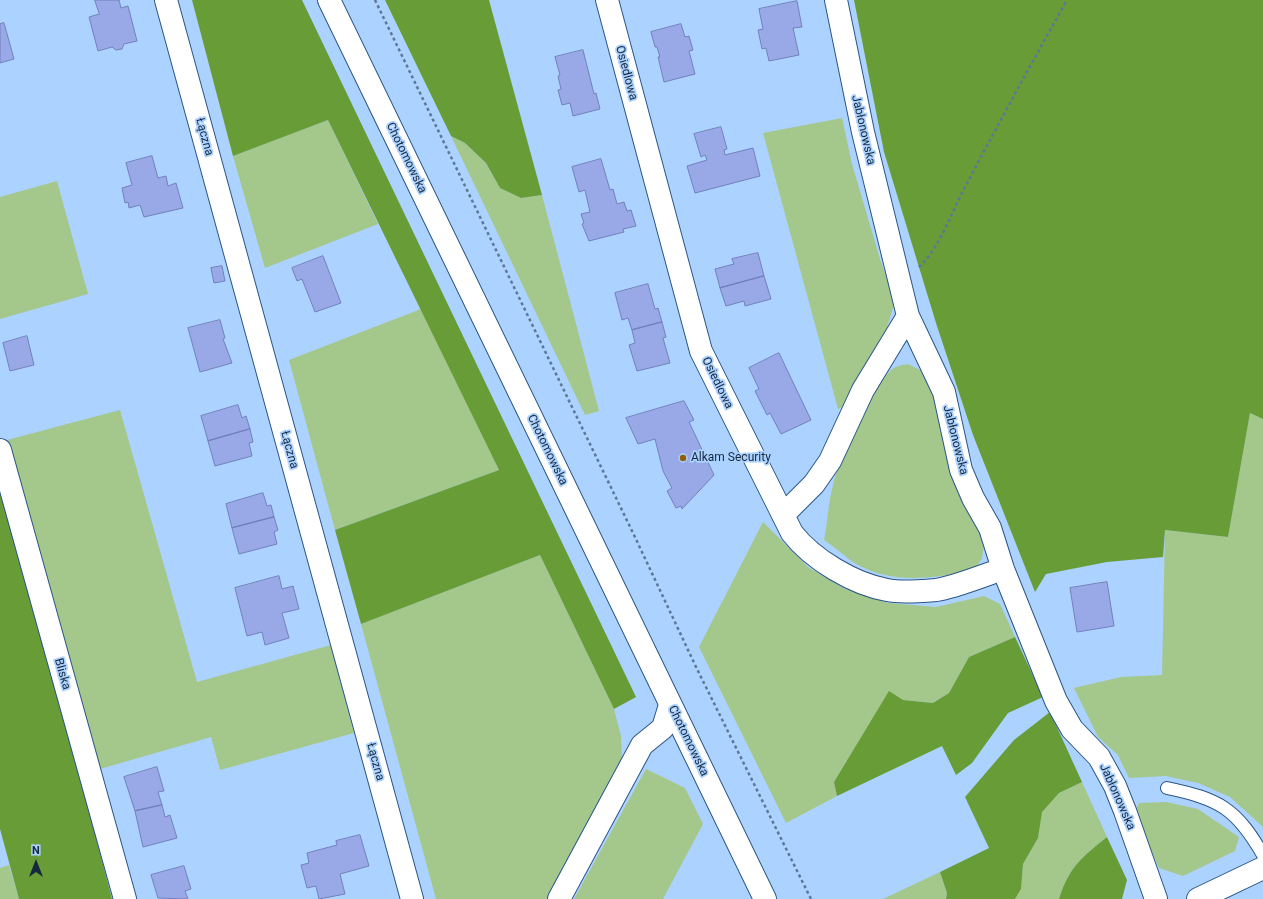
<!DOCTYPE html>
<meta charset="utf-8">
<style>
body{margin:0}
#map{position:relative;width:1263px;height:899px;overflow:hidden;background:#acd2ff;font-family:Roboto,sans-serif}
canvas{display:block}
.north{position:absolute;left:16px;top:843px;width:40px;height:40px;-webkit-text-stroke:3px #acd2ff;paint-order:stroke;rotate:0deg;font-size:11px;font-weight:700;line-height:16px;text-align:center;color:#16283e}
.north::after{content:'';display:block;margin:auto;width:14px;height:18px;background:#16283e;clip-path:polygon(50% 0,100% 100%,50% 72%,0 100%)}
</style>
<div id="map">
<canvas width="1263" height="899"></canvas>
<div class="north">N</div>
</div>
<script>
const ctx = document.querySelector('canvas').getContext('2d');
ctx.lineJoin = 'round';
function paint(path, color) { ctx.fillStyle = color; ctx.fill(path, 'evenodd'); }
function trace(path, color, width, dash) { ctx.strokeStyle = color; ctx.lineWidth = width; ctx.lineCap = dash ? 'butt' : 'round'; ctx.setLineDash(dash || []); ctx.stroke(path); }
function drawText(font, color, halo, rows, align = 'center') {
  ctx.font = font + ' Roboto,sans-serif'; ctx.lineWidth = 3.5; ctx.setLineDash([]); ctx.textBaseline = 'middle'; ctx.strokeStyle = halo; ctx.fillStyle = color; for (const [text, x, y, turn = 0] of rows) {
    ctx.save(); ctx.translate(x, y); ctx.rotate((+turn || 0) * Math.PI / 180); ctx.textAlign = isNaN(turn) ? turn : align; if (halo) ctx.strokeText(text, 0, 0); ctx.fillText(text, 0, 0); ctx.restore();
  }
}
paint(new Path2D(`
 M842,118L852,164L880,259L895,301L884,338L848,404L838,409L763,133Z
 M328,120L378,224L265,268L233,156Z
 M451,136L465,143L486,163L500,188L521,198L542,195L599,411L585,415Z
 M57,181L88,294L0,319V197Z
 M421,309L499,470L335,530L289,360Z
 M908,364L920,370L930,385L985,540L982,558L975,570C935,578 893,585 856,564C845,557 835,547 824,540C828,521 828,503 833,485C839,461 874,386 891,370C896,366 902,365 908,364Z
 M120,410L197,682L331,645L354,733L220,770L211,737L100,769L7,440Z
 M1250,413L1263,419V827L1230,797L1198,783L1166,776L1129,778L1118,755L1098,737L1074,688L1121,677L1162,675L1165,530L1228,537Z
 M763,522L808,567L843,588L888,603L936,607L984,596L1000,604L1015,637L969,657L949,693L933,703L903,700L869,725L834,782L837,796L786,823L699,647Z
 M540,555L614,709L621,736L622,759L549,899H436L361,624Z
 M646,769L685,788L703,824L663,899H574Z
 M1082,782L1107,837C1082,857 1069,867 1059,899H1015L1021,889L1023,864L1038,838L1041,812L1059,793Z
 M1166,802L1198,809L1239,837L1235,851L1183,876L1159,868L1134,812L1139,803Z
 M9,865L19,899H0V868Z
 M940,872L947,893L946,899H883Z`), '#a4c78b');
paint(new Path2D(`
 M192,0H302L636,697L614,709L540,555L361,624L335,530L499,470L328,120L233,156Z
 M385,0H489L542,195L521,198L500,188L486,163L465,143L451,136Z
 M854,0H1263V419L1250,413L1228,537L1165,530L1163,557L1107,562L1046,574L1035,592L973,435L936,323L884,152Z
 M0,471L112,899H19L0,829Z
 M1015,637L1043,697L1008,713L972,763L956,775L942,746L837,796L834,782L889,691L903,700L933,703L949,693L969,657Z
 M1050,712L1082,782L1059,793L1042,812L1038,838L1023,864L1021,889L1015,899H946L947,893L940,872L989,848L965,797L1014,740Z
 M1107,837L1127,880L1122,899H1059C1069,867 1082,857 1107,837Z`), '#679c37');
const building = new Path2D(`
 M95,0H119L121,8L128,6L137,41L124,44L122,49L116,50L112,47L98,51L89,17L99,14Z
 M797,1L802,27L793,28L799,55L769,61L766,48L762,49L758,30L763,29L759,9Z
 M4,23L14,59L0,63V24Z
 M681,24L685,37L689,36L693,50L689,51L695,74L664,82L658,57H660L657,47H655L651,32Z
 M583,50L594,94L596,93L600,109L573,116L570,103L562,105L558,90L561,89L558,76L560,75L555,57Z
 M721,127L727,149L724,150L725,155L753,148L760,176L695,193L687,166L707,160L705,155L701,157L694,134Z
 M152,156L158,178L166,176L168,186L176,183L183,208L144,217L140,205L129,208L128,202L125,203L122,188L132,185L126,163Z
 M601,159L610,190L613,189L617,204L624,202L627,211L631,210L636,226L623,229L624,232L589,241L582,224L584,223L581,214L590,212L585,190L579,192L572,167Z
 M758,253L764,276L720,288L715,269L734,264L732,259Z
 M323,256L341,303L315,312L302,279L297,281L292,268Z
 M222,266L225,281L214,283L211,268Z
 M764,276L771,299L745,306L744,301L726,306L720,288Z
 M648,284L655,309L658,308L662,322L632,330L628,318L622,320L615,293Z
 M220,320L225,338L223,339L232,363L200,372L188,328Z
 M662,322L666,337L663,338L670,363L637,371L629,345L635,343L632,330Z
 M27,336L34,365L10,371L3,343Z
 M779,353L811,420L781,434L770,413L767,415L755,391L759,389L749,368Z
 M684,401L694,420L689,422L714,475L682,509L681,506L676,508L667,491L672,488L663,471L655,439L638,444L626,418Z
 M238,405L242,418L246,416L250,429L208,441L201,416Z
 M250,429L253,442L249,443L252,456L215,466L208,441Z
 M263,493L267,506L271,505L274,517L232,528L226,504Z
 M274,517L278,530L274,532L277,544L239,554L232,528Z
 M279,576L282,589L293,586L299,609L282,613L289,638L265,645L262,632L247,636L235,588Z
 M1107,582L1114,626L1077,632L1070,588Z
 M157,767L164,791L158,792L162,805L135,811L124,777Z
 M162,805L165,817L170,815L177,838L143,847L135,811Z
 M360,835L369,866L340,874L345,894L319,899L316,886L307,888L301,865L309,863L307,853L337,845L336,841Z
 M184,866L191,889L185,891L188,899L158,898L151,875Z`);
paint(building, '#99a9e8');
trace(building, '#7180bc', 1);
const lane = new Path2D(`
 M1167,788C1219,799 1236,808 1263,855`);
const street = new Path2D(`
 M166,0L412,899
 M607,0L701,351L792,533C813,560 854,584 887,590C902,593 921,591 936,590C956,587 984,575 1003,569
 M836,0L863,132L908,316L944,392L961,470L973,498L990,528L1003,569L1056,701L1072,729L1099,757L1115,786L1125,811L1156,899
 M0,450L125,899
 M783,515L814,484L830,461L863,390L908,316
 M559,899L642,745L663,728L670,705
 M1198,899L1263,868`);
const secondary = new Path2D(`
 M329,0L765,899`);
trace(lane, '#2a5686', 14);
trace(street, '#2a5686', 24);
trace(secondary, '#2a5686', 24);
trace(new Path2D(`
 M375,0L634,535L697,669L811,899
 M919,267C940,247 949,218 962,193C996,128 1031,64 1067,0`), '#5c7798', 2.5, [3, 3]);
trace(lane, '#fff', 12);
trace(street, '#fff', 22);
trace(secondary, '#fff', 22);
for (const [x, y, r, color] of [
 [683,458,4,"#8f5e0a"]
]) { const dot = new Path2D(); dot.arc(x, y, r, 0, 2 * Math.PI); ctx.fillStyle = color; ctx.fill(dot); trace(dot, '#acd2ff', 1.5); }
drawText('12px', '#16283e', '#acd2ff', [
 ["Osiedlowa",626,73,75],
 ["Jabłonowska",863,130,77],
 ["Łączna",204,137,75],
 ["Chotomowska",406,158,64],
 ["Osiedlowa",717,383,64],
 ["Jabłonowska",955,440,76],
 ["Łączna",289,450,75],
 ["Chotomowska",547,450,64],
 ["Bliska",62,674,74],
 ["Chotomowska",688,741,64],
 ["Łączna",375,762,75],
 ["Jabłonowska",1117,797,66]
]);
drawText('12px', '#16283e', '#acd2ff', [
 ["Alkam Security",691,458]
], 'left');
</script>
